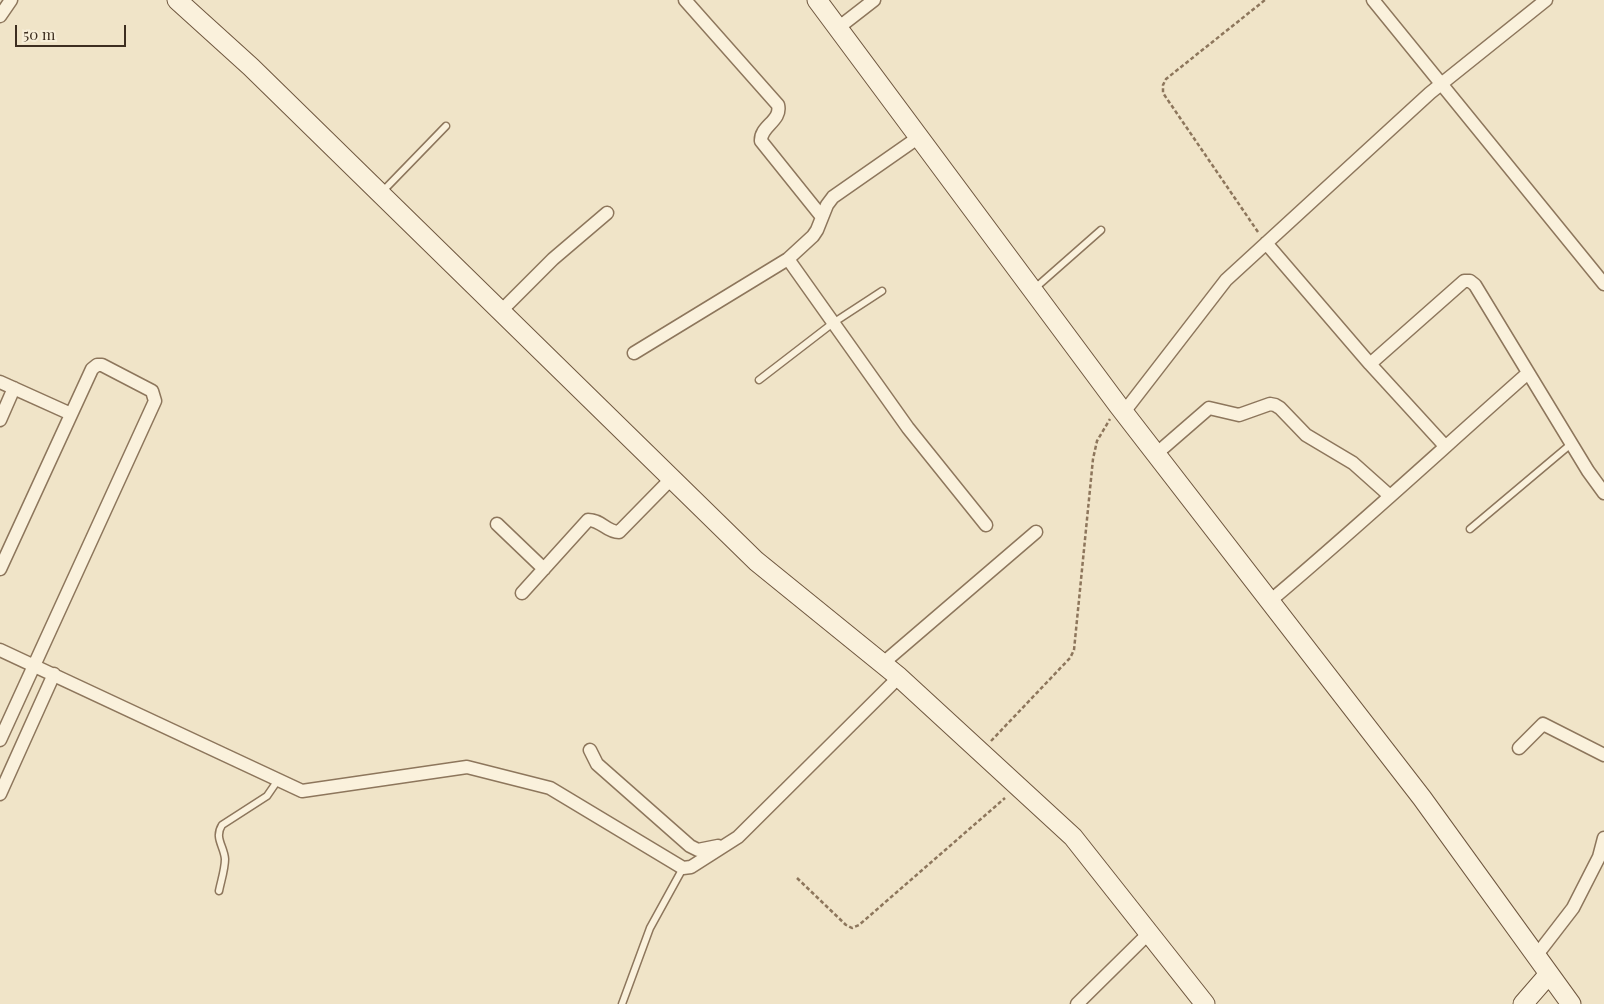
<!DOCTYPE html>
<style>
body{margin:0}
#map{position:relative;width:1604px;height:1004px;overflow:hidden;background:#f0e4c8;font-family:"Playfair Display",serif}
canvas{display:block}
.scale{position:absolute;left:15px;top:25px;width:111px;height:22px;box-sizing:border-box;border:2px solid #3d2e20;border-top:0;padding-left:6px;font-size:15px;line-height:18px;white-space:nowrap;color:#3d2e20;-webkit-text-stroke:4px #f7eed8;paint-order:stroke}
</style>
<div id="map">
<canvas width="1604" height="1004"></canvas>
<div class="scale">50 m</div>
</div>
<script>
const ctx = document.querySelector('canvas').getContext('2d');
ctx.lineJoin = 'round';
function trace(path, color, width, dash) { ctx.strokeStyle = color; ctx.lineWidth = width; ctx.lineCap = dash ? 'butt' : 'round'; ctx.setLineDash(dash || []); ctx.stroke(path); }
const lane = new Path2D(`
 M381,193L446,126
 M1034,289L1101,230
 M759,380L833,323L882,291
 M1470,529L1571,444
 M219,891C221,881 225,869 225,859C224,846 214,838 222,825L267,796L278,780
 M622,1004L650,928L683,868`);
const street = new Path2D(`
 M685,0L778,105C782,121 760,126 761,141L822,217
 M1373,0L1604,284
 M0,16L11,0
 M838,28L874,0
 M1266,243L1370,364L1445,446
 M788,259L908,428L986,525
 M501,311L553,259L607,213
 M634,353L788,259L813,236L817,230L827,205L833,197L919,137
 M1370,364L1464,281H1470L1475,285L1588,471L1604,493
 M0,382L71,414
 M1124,412L1226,280L1430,93L1546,0
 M0,420L14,388
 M1156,454L1209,408L1239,415L1270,404L1275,405L1280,408L1306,435L1353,463L1390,496
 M497,524L544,569
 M0,569L92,369L97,365H102L152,391L155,401L0,740
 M522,593L588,520C602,520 606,532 619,532L672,478
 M1270,601C1358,527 1442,449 1528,373
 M0,650L302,791L467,767L550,788L683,868L691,867L738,837L899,677
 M882,664L1036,532
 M1519,748L1543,724L1604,755
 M590,750L597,764L690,846L698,850L718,846
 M0,794L54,674
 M1536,956L1573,908L1599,857L1604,838
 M1077,1004L1148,934`);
const secondary = new Path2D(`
 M177,0L251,67L756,561L899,677L1073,837L1205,1004
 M817,0L1118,405L1422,798L1571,1004
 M1523,1004L1549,974`);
trace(lane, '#8d765c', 9);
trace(street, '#8d765c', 15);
trace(secondary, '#6f573f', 21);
trace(new Path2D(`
 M1258,232L1163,93V85L1166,79L1265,0
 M991,741L1070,658L1074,650L1093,459L1097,441L1110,419
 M797,878L846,925L852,928L859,925L1005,798`), '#8d765c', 2.5, [4, 2.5]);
trace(lane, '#faf1dc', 6);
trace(street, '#faf1dc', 12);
trace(secondary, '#faf1dc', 19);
</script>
